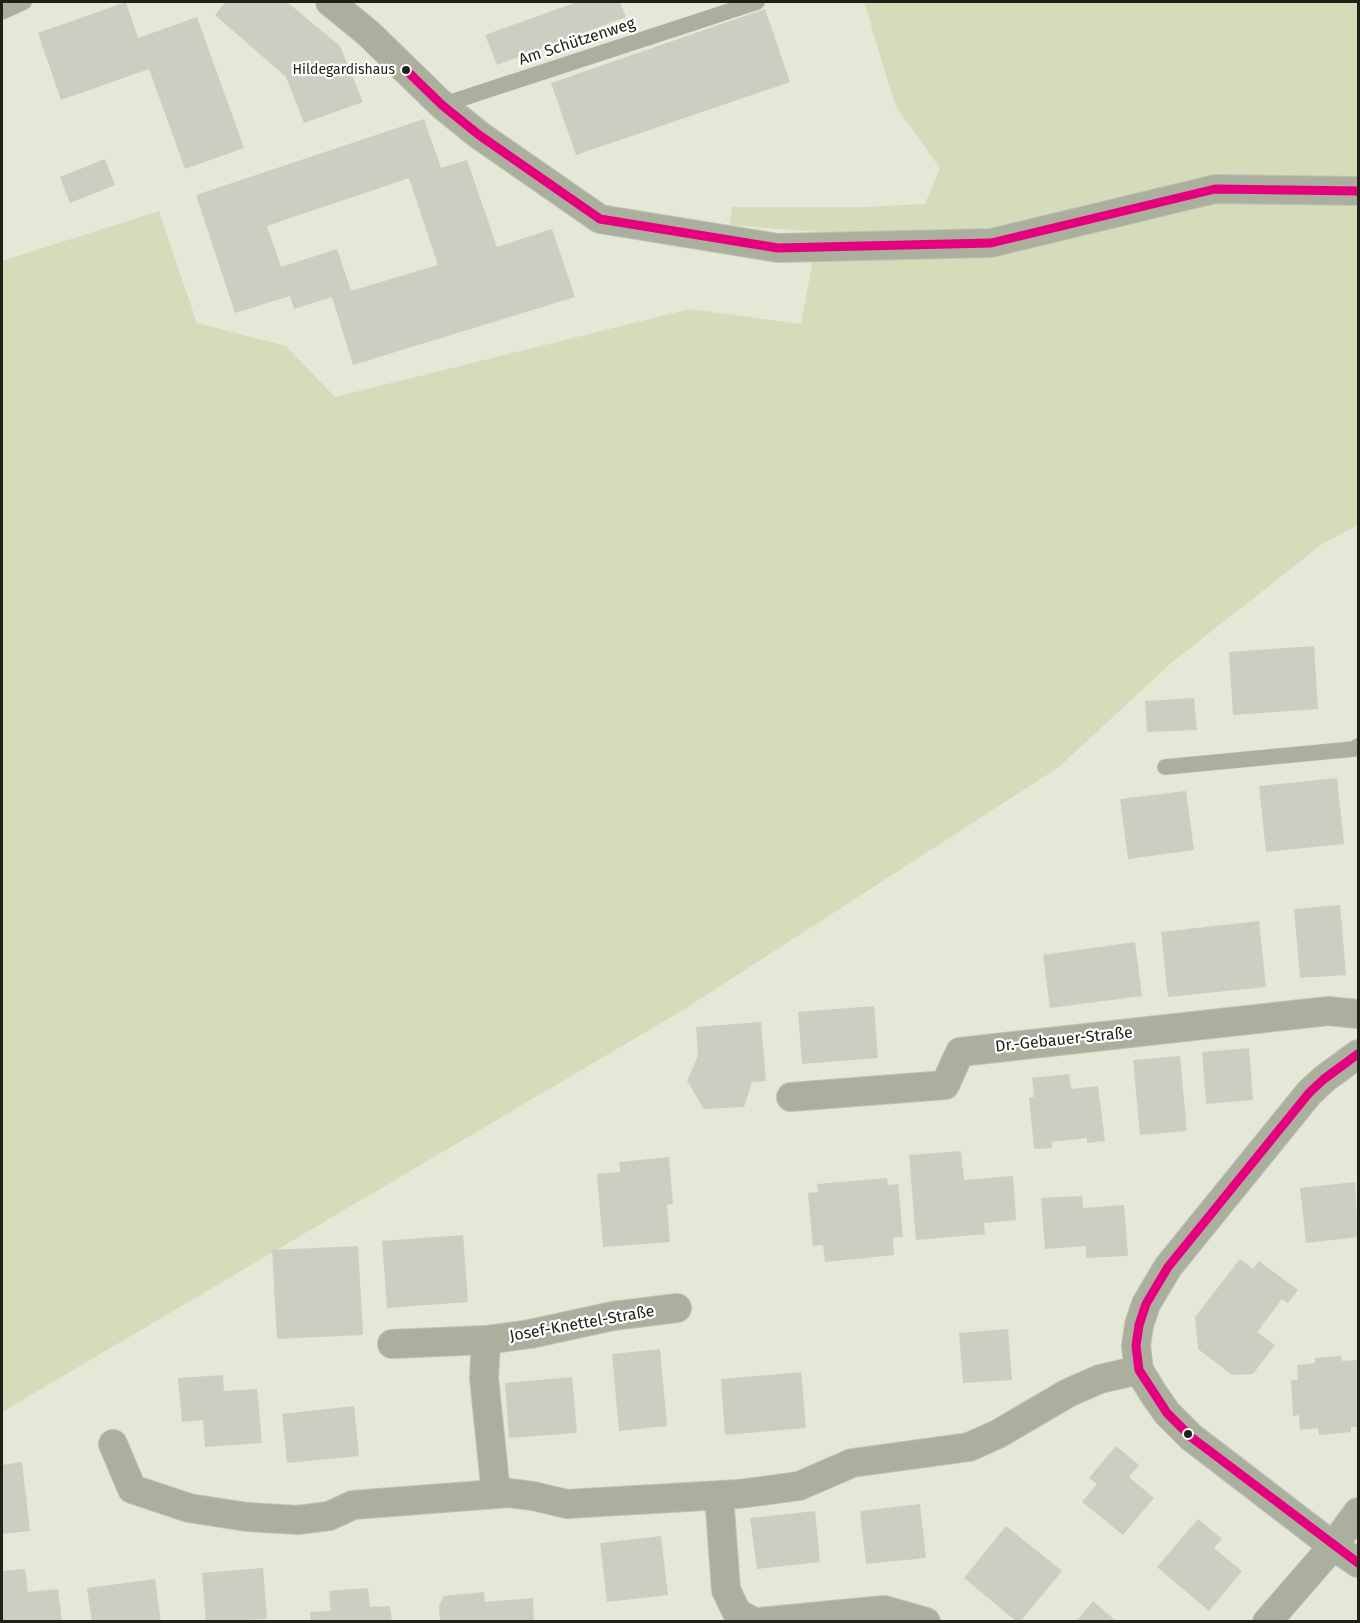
<!DOCTYPE html>
<meta charset="utf-8">
<style>
body{margin:0}
#map{position:relative;width:1360px;height:1623px;overflow:hidden;background:#e4e8d7;font-family:"Fira Sans",sans-serif}
canvas{display:block}
.frame{position:absolute;inset:0;border:3px solid #202217;pointer-events:none}
</style>
<div id="map">
<canvas width="1360" height="1623"></canvas>
<div class="frame"></div>
</div>
<script>
const ctx = document.querySelector('canvas').getContext('2d');
ctx.lineJoin = 'round';
function paint(path, color) { ctx.fillStyle = color; ctx.fill(path, 'evenodd'); }
function trace(path, color, width, dash) { ctx.strokeStyle = color; ctx.lineWidth = width; ctx.lineCap = dash ? 'butt' : 'round'; ctx.setLineDash(dash || []); ctx.stroke(path); }
function drawText(font, color, halo, rows, align = 'center') {
  ctx.font = font + ' "Fira Sans",sans-serif'; ctx.lineWidth = 4.5; ctx.setLineDash([]); ctx.textBaseline = 'middle'; ctx.strokeStyle = halo; ctx.fillStyle = color; for (const [text, x, y, turn = 0] of rows) {
    ctx.save(); ctx.translate(x, y); ctx.rotate((+turn || 0) * Math.PI / 180); ctx.textAlign = isNaN(turn) ? turn : align; if (halo) ctx.strokeText(text, 0, 0); ctx.fillText(text, 0, 0); ctx.restore();
  }
}
paint(new Path2D(`
 M864,2H1358V525L1322,544L1170,664L1059,767L683,1010L2,1412V261L159,211L197,323L286,346L335,397L690,309L801,324L818,232L730,225L732,207H863L925,204L940,168L895,105Z`), '#d4dcba');
paint(new Path2D(`
 M126,2L138,38L197,17L244,148L185,169L149,69L61,100L38,33Z
 M225,2H287L340,46L363,102L304,123L286,77L215,15Z
 M577,2H620L626,17L497,65L485,35Z
 M765,9L790,82L576,155L551,83Z
 M424,119L441,168L467,160L497,247L552,229L575,297L353,365L332,297L294,309L290,296L235,313L196,195ZM409,178L438,265L351,291L337,249L281,267L267,226Z
 M105,159L115,185L70,203L60,177Z
 M1314,646L1318,709L1233,715L1229,652Z
 M1194,698L1197,730L1147,732L1145,701Z
 M1337,778L1344,844L1266,852L1259,786Z
 M1186,791L1194,850L1128,859L1120,799Z
 M1340,905L1346,975L1300,978L1294,909Z
 M1259,921L1266,987L1168,997L1161,932Z
 M1135,942L1142,996L1050,1008L1043,955Z
 M874,1006L878,1058L802,1064L798,1012Z
 M761,1022L766,1081L752,1082L744,1107L704,1109L687,1081L698,1056L696,1027Z
 M1249,1048L1253,1100L1206,1104L1202,1052Z
 M1180,1056L1187,1131L1140,1135L1133,1060Z
 M1069,1074L1071,1089L1098,1086L1105,1141L1087,1143V1138L1051,1142L1052,1148L1034,1149L1029,1097H1034L1032,1078Z
 M961,1151L964,1180L1013,1176L1016,1220L984,1223L985,1234L916,1240L909,1155Z
 M669,1157L673,1204L667,1205L670,1242L603,1247L597,1174L620,1172L619,1162Z
 M887,1178L888,1185L898,1184L903,1237L893,1238L894,1255L825,1262L823,1245L813,1246L808,1193L818,1192L817,1184Z
 M1355,1182L1358,1237L1306,1243L1300,1188Z
 M1082,1196L1083,1208L1124,1205L1128,1256L1086,1258V1246L1045,1249L1041,1198Z
 M463,1235L468,1302L387,1308L382,1241Z
 M358,1246L363,1335L277,1339L272,1250Z
 M1240,1259L1253,1269L1259,1261L1298,1290L1288,1303L1282,1299L1257,1332L1275,1345L1253,1374L1232,1375L1198,1349L1195,1317Z
 M1008,1329L1012,1380L963,1383L959,1333Z
 M660,1349L667,1426L619,1431L612,1354Z
 M1341,1356L1342,1361L1358,1360V1427H1351V1432L1319,1435L1318,1428L1300,1430L1299,1415L1293,1416L1291,1380H1298L1297,1365L1315,1363V1358Z
 M801,1372L806,1428L725,1435L721,1379Z
 M223,1375L224,1391L257,1389L262,1443L205,1447L203,1420L182,1422L178,1378Z
 M572,1377L577,1433L509,1438L505,1383Z
 M354,1406L359,1456L287,1463L282,1414Z
 M1116,1446L1139,1465L1129,1477L1154,1498L1123,1535L1082,1502L1097,1484L1089,1478Z
 M22,1462L30,1531L2,1534V1465Z
 M920,1504L926,1558L866,1564L860,1511Z
 M815,1511L820,1562L757,1569L750,1518Z
 M1198,1519L1222,1539L1214,1548L1242,1571L1209,1611L1157,1567Z
 M1006,1526L1062,1571L1020,1622H1017L964,1578Z
 M661,1536L668,1595L607,1602L600,1543Z
 M263,1568L267,1619L206,1622L202,1573Z
 M25,1569L28,1592L58,1589L62,1622H2V1571Z
 M155,1579L161,1622H92L87,1588Z
 M368,1588L370,1607L390,1606L392,1622H311L310,1612L331,1611L329,1591Z
 M484,1592L485,1602L533,1598L534,1622H440L439,1606L444,1596Z
 M1093,1601L1117,1622H1076Z`), '#cbcfc2');
const service = new Path2D(`
 M2,12L24,2
 M442,105L757,2
 M1165,767L1354,749L1358,746`);
const minor = new Path2D(`
 M330,2L368,33L442,105L479,135L600,219L778,248L991,243L1215,189L1358,191
 M1358,1054L1324,1079L1309,1093L1168,1267L1146,1304L1139,1325L1136,1346L1139,1370L1153,1393L1167,1413L1191,1437L1333,1546L1358,1563
 M791,1097L945,1085L960,1052L1328,1011L1358,1014
 M392,1344L486,1340
 M113,1444L132,1489L189,1508L247,1517L298,1520L329,1516L353,1505L509,1493L533,1496L567,1504L739,1494L799,1486L852,1463L969,1447L998,1434L1068,1393L1100,1379L1139,1370
 M496,1494L484,1378L486,1340L530,1334L613,1316L677,1308
 M719,1495L726,1590L737,1613L754,1622
 M759,1622L884,1610L926,1622
 M1267,1622L1333,1546L1358,1512`);
trace(service, '#c0c3b6', 16);
trace(minor, '#c0c3b6', 30);
trace(service, '#abaf9d', 15);
trace(minor, '#abaf9d', 28);
trace(new Path2D(`
 M406,70L442,105L479,135L600,219L778,248L991,243L1215,189L1358,191
 M1358,1054L1324,1079L1309,1093L1168,1267L1146,1304L1139,1325L1136,1346L1139,1370L1167,1413L1191,1437L1358,1563`), '#e5007d', 9);
for (const [x, y, r, color] of [
 [406,70,5,"#202217"],
 [1188,1434,5,"#202217"]
]) { const dot = new Path2D(); dot.arc(x, y, r, 0, 2 * Math.PI); ctx.fillStyle = color; ctx.fill(dot); trace(dot, '#fff', 2); }
drawText('14px', '#202217', '#fff', [
 ["Hildegardishaus",395,70]
], 'right');
drawText('16px', '#202217', '#fff', [
 ["Am Schützenweg",577,42,-18],
 ["Dr.-Gebauer-Straße",1064,1040,-6],
 ["Josef-Knettel-Straße",582,1324,-10]
]);
</script>
